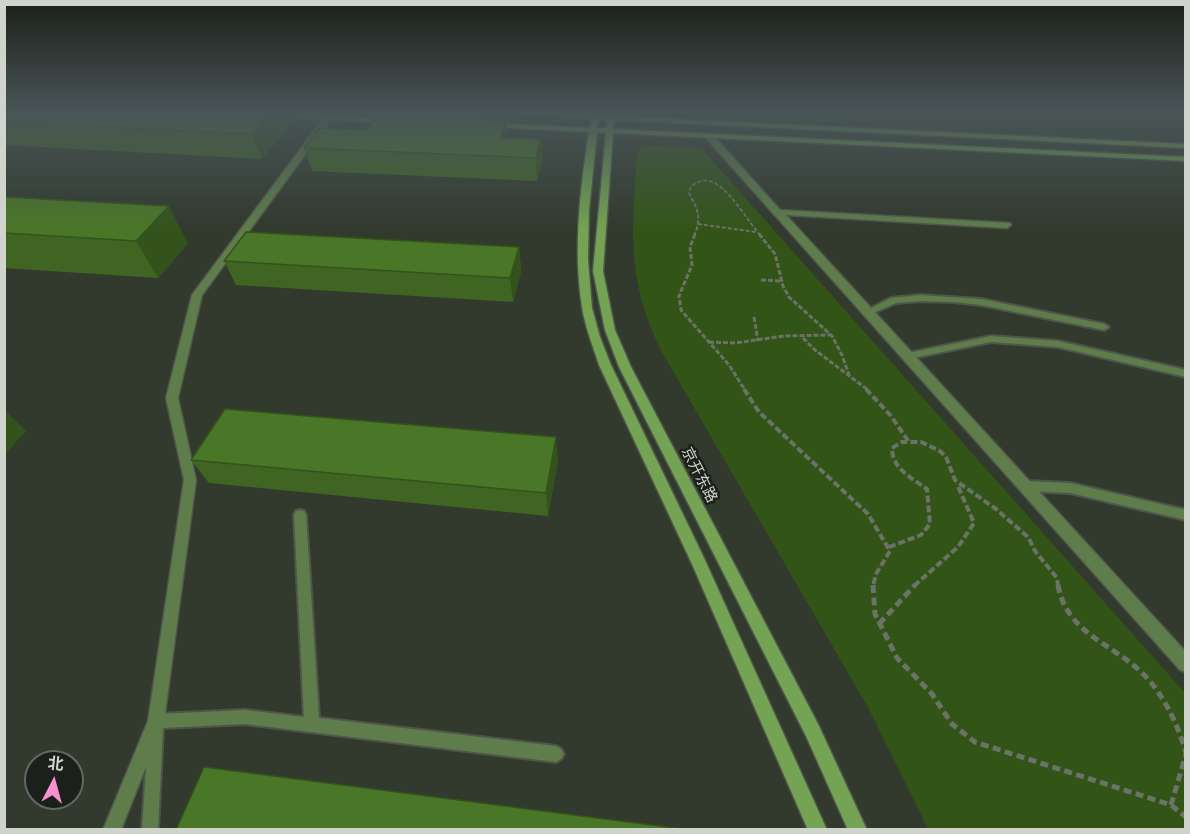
<!DOCTYPE html>
<meta charset="utf-8">
<style>
body{margin:0}
#map{position:relative;width:1190px;height:834px;overflow:hidden;background:#323a2e;font-family:Montserrat,"Noto Sans SC",sans-serif}
canvas{display:block}
.frame{position:absolute;inset:0;border:6px solid #cfd4cd;pointer-events:none}
.north{position:absolute;left:24px;top:750px;width:60px;height:60px;box-sizing:border-box;background:#1c201a;border:2px solid #646862;border-radius:50%;rotate:6deg;font-size:16px;font-weight:700;line-height:24px;text-align:center;color:#cfd4cd}
.north::after{content:'';display:block;margin:auto;width:21px;height:27px;background:#f790ce;clip-path:polygon(50% 0,100% 100%,50% 72%,0 100%)}
</style>
<div id="map">
<canvas width="1190" height="834"></canvas>
<div class="frame"></div>
<div class="north">北</div>
</div>
<script>
const ctx = document.querySelector('canvas').getContext('2d');
ctx.lineJoin = 'round';
function paint(path, color) { ctx.fillStyle = color; ctx.fill(path, 'evenodd'); }
function trace(path, color, width, dash) { ctx.strokeStyle = color; ctx.lineWidth = width; ctx.lineCap = dash ? 'butt' : 'round'; ctx.setLineDash(dash || []); ctx.stroke(path); }
function drawText(font, color, halo, rows, align = 'center') {
  ctx.font = font + ' Montserrat,"Noto Sans SC",sans-serif'; ctx.lineWidth = 5; ctx.setLineDash([]); ctx.textBaseline = 'middle'; ctx.strokeStyle = halo; ctx.fillStyle = color; for (const [text, x, y, turn = 0] of rows) {
    ctx.save(); ctx.translate(x, y); ctx.rotate((+turn || 0) * Math.PI / 180); ctx.textAlign = isNaN(turn) ? turn : align; if (halo) ctx.strokeText(text, 0, 0); ctx.fillText(text, 0, 0); ctx.restore();
  }
}
paint(new Path2D(`
 M649,146L701,148L1185,693V829H928L869,709L663,354C626,280 632,234 637,154L640,149Z`), '#325517');
const lane = new Path2D(`
 M920,295L981,299L1104,324L1109,327L1104,330L981,305L954,302L920,301L896,303L871,314L868,315L863,312L891,298Z
 M991,336L1058,341L1186,370V377L1058,347L991,342L908,359L903,356L908,353Z
 M1025,481L1070,483L1186,510V520L1070,493L1025,491L1021,489L1019,486L1021,483Z
 M300,510L304,511L306,515L319,718L556,746L561,749L564,754L561,759L556,762L245,724L163,728L158,830H142L149,721L151,716L156,714L245,710L304,717L294,515L296,511Z`);
const street = new Path2D(`
 M325,116L332,118L202,295L178,398L196,480L164,721L121,830H103L148,721L184,480L166,398L192,295Z
 M706,134H712L780,210L1010,223L1011,225L1007,228L786,215L1186,652V672L1180,670L706,138Z`);
const secondary = new Path2D(`
 M244,113H293L390,119L394,121L390,123L247,115Z
 M515,113H600L607,115V113H615L614,116L1186,144V148L614,120L613,129L1186,157V161L613,133L603,271L615,330L631,367L818,724L867,830H848L806,736L619,367L605,330L593,271L606,133L597,132L589,210L588,260L592,308L600,337L611,365L704,558L827,830H808L692,564L599,365C593,346 585,327 582,307C573,250 580,189 589,132L491,127L487,125L491,123L590,128L591,119ZM599,119L607,120L606,128H597Z`);
trace(lane, '#4e564b', 4);
trace(street, '#4e564b', 3);
trace(secondary, '#4e564b', 3);
trace(new Path2D(`
 M698,224L756,232
 M694,236C702,217 698,210 689,193L691,186C697,183 702,179 709,181C727,184 748,222 761,236`), '#6b7268', 2, [4, 2]);
trace(new Path2D(`
 M695,234L690,247L692,265L679,296L681,310L729,365L745,390
 M759,234L775,254L783,286L789,297L832,336L842,355L849,375
 M761,280L781,281
 M754,317L758,341
 M803,338L815,350L868,390
 M709,342L736,343L784,336L830,335`), '#6b7268', 3, [5, 2]);
trace(new Path2D(`
 M744,389L759,412L868,514L890,551L876,574L873,586
 M866,389L891,416L909,442
 M889,547L921,535L930,524L927,489C912,478 892,469 892,448L902,442H921L940,451L946,457L955,480L996,509L1028,537L1035,551L1057,578L1058,586
 M914,586L958,547L974,523L957,484`), '#6b7268', 4, [7, 3]);
trace(new Path2D(`
 M873,585L875,614L897,658L932,694L952,724L975,742L1171,805L1186,817
 M1058,585C1067,636 1117,644 1148,679C1167,701 1178,726 1186,753
 M879,624L915,585
 M1171,805L1186,754`), '#6b7268', 5, [8, 4.5]);
paint(lane, '#5e7d4b');
paint(street, '#5e7d4b');
paint(secondary, '#73a353');
paint(new Path2D(`
 M4,113H293L296,120L262,159L4,145Z
 M352,113H499L495,121H506L508,138L543,162L537,181L312,171L304,148L367,130L378,115Z
 M4,197L188,243L158,278L4,268Z
 M519,247L521,271L513,302L236,285L224,261Z
 M191,460L558,461L548,516L209,483Z`), '#406522');
paint(new Path2D(`
 M272,113H293L296,120L262,159L252,134Z
 M486,113H490L492,129L483,120Z
 M495,113H499L495,121Z
 M506,121L508,143L500,138Z
 M541,139L543,162L537,181L536,158Z
 M169,206L188,243L158,278L136,241Z
 M519,247L521,271L513,302L510,278Z
 M4,410L26,431L4,455Z
 M556,437L558,461L548,516L546,493Z`), '#34531c');
const building = new Path2D(`
 M4,113H272L252,134L4,122Z
 M378,113H486L483,120L506,121L500,138L541,139L536,158L304,148L319,128L367,130Z
 M4,197L169,206L136,241L4,233Z
 M246,232L519,247L510,278L224,261Z
 M225,409L556,437L546,493L191,460Z
 M204,767L690,830H176Z`);
paint(building, '#4a7628');
trace(building, '#34531c', 1.5);
const sky = ctx.createLinearGradient(0, 0, 0, 230);
sky.addColorStop(0, '#1c2019');
sky.addColorStop(0.49, '#495557');
sky.addColorStop(1, '#49555700');
ctx.fillStyle = sky;
ctx.fillRect(0, 0, 1190, 230);
drawText('15px', '#cfd4cd', '#1c201a', [
 ["京开东路",699,475,63]
]);
</script>
